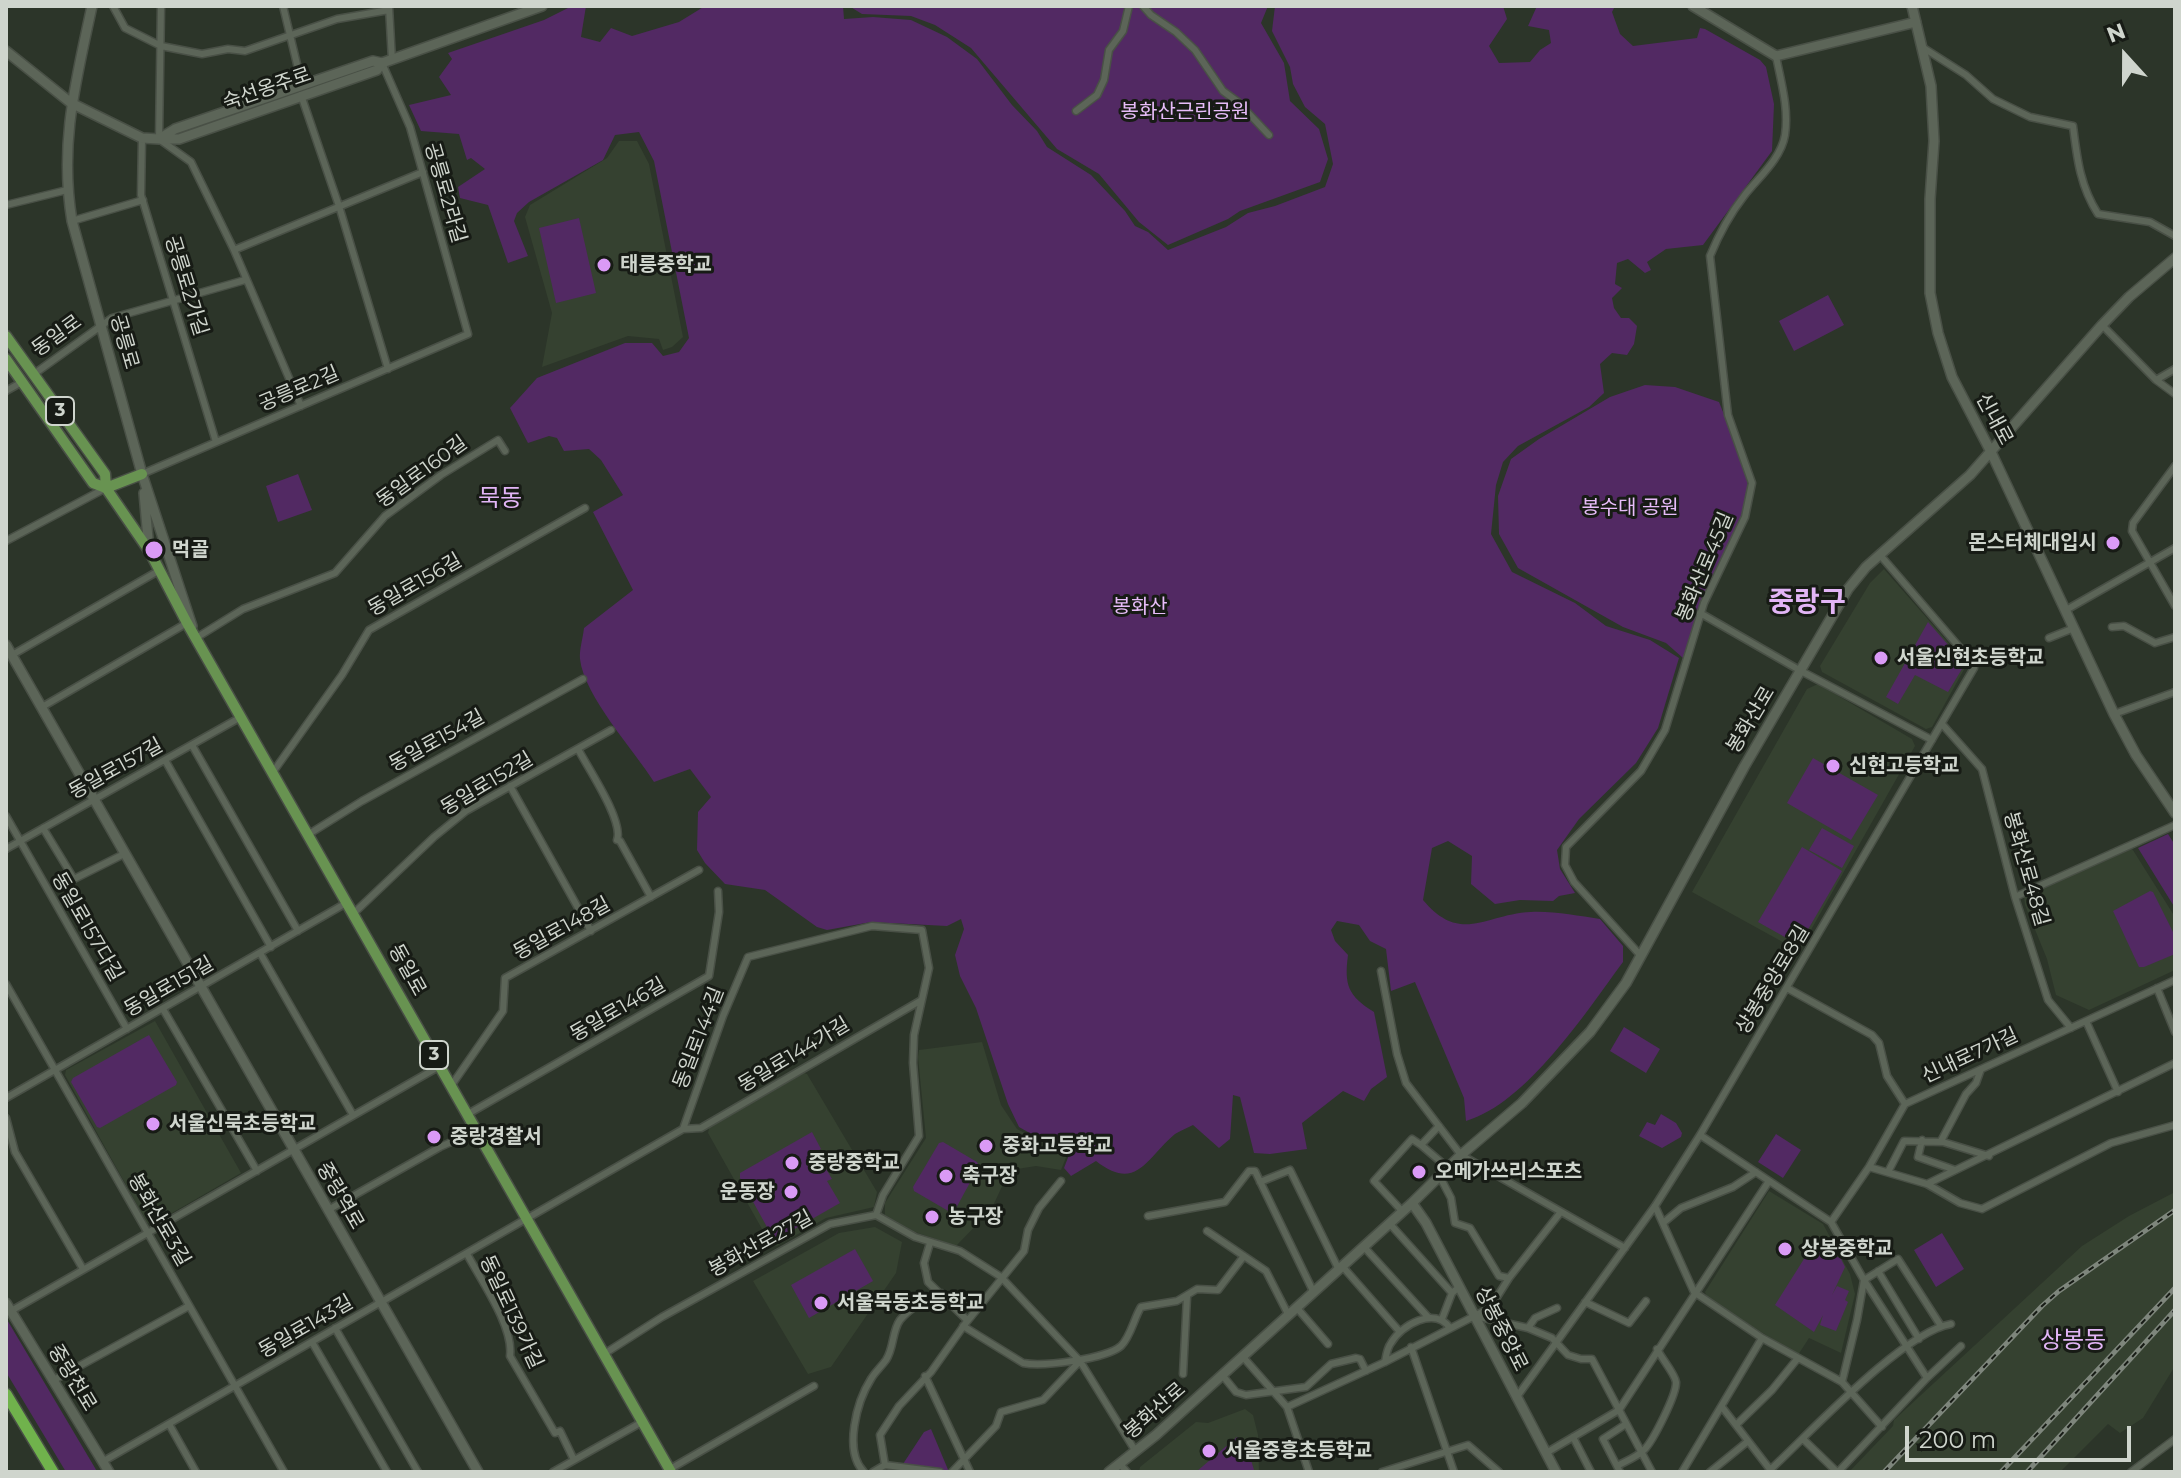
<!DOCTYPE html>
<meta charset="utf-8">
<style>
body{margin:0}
#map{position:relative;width:2181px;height:1478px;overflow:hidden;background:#2c3529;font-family:Montserrat,sans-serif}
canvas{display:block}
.frame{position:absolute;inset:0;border:8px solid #cfd5cd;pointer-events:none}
.north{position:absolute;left:2085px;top:16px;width:80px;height:80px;-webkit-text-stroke:6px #171b15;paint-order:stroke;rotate:339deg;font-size:22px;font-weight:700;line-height:32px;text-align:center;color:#cfd5cd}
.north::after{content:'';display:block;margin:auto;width:28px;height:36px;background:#cfd5cd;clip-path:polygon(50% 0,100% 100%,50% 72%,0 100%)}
.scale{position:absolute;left:1905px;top:1426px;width:226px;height:36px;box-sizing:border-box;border:4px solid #cfd5cd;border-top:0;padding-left:10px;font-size:24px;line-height:28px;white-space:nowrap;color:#cfd5cd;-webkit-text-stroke:6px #171b15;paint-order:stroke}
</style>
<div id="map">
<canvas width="2181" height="1478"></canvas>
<div class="frame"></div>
<div class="north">N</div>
<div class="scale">200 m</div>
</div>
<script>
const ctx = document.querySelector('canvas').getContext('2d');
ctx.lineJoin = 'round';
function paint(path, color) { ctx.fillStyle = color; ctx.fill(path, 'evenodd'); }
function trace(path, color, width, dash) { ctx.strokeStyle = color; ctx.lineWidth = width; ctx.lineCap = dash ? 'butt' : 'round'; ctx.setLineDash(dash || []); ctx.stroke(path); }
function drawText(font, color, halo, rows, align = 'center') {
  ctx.font = font + ' Montserrat,"Noto Sans KR",sans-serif'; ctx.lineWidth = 6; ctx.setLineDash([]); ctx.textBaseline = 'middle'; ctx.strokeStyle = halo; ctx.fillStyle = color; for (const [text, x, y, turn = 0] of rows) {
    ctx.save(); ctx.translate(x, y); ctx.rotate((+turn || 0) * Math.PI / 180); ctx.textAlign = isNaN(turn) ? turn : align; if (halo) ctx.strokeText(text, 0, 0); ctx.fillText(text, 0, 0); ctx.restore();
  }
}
paint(new Path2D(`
 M619,141H637L649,164L683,337L672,347L663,350L659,339L628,336L542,367L552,313L525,217L530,205L607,158Z
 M1884,569L1967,664L1932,727L1926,729L1822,672L1820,666L1870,583Z
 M1818,684L1912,739L1915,746L1799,951L1692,892L1807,689Z
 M2131,847L2175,917V970L2089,1010L2056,995L2047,959L2025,905L2024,896Z
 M155,1021L241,1173L153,1224L147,1223L65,1075L66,1070Z
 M982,1042L1001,1105L1017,1129L1067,1155L1061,1170L1036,1166L1017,1169L1006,1178L991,1210L956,1246L915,1232L885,1215V1203L926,1138L918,1057L919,1050Z
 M804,1073L807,1074L877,1192L874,1207L826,1218L777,1246L771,1245L708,1133L709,1128Z
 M1769,1191L1823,1224L1850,1274L1855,1294L1841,1353L1809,1338L1798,1355L1707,1298L1705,1292Z
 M2175,1192V1366L2143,1418L2120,1433L2108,1424L2060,1472H1849L1893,1426L1894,1420L2082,1246L2129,1216Z
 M875,1227L902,1242L896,1273L831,1367L808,1374L753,1281L839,1233Z
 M1245,1409L1253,1415L1258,1435L1259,1472H1139L1140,1467L1196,1422L1208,1423Z`), '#354130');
paint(new Path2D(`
 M572,6H586L581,37L600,42L611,28L632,36L679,22L705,6H843L844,19L873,17L911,20L947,37L977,59L1012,105L1037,131L1047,147L1091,175L1125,211L1135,226L1148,232L1168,250L1226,227L1248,213L1275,206L1325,187L1333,164L1325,124L1305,107L1293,84L1290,67L1272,31L1275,6H1503L1507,19L1489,46L1499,63L1530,62L1540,50L1551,43L1549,30L1528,26L1537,6H1615L1612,12L1620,34L1633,46L1697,38L1700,28L1705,29L1760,60L1766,67L1774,104L1772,151L1703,245L1666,249L1647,262L1651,270L1645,273L1628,259L1617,263L1615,284L1622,288L1612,298L1614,308L1621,318H1629L1637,326L1634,344L1627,355L1612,353L1600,364L1604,393L1589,407L1518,446L1503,462L1496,485L1491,534L1512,572L1575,603L1606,626L1650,640L1679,658L1658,728L1636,763L1579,819L1557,850L1560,869L1575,893L1559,896L1553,901L1520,900L1495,904L1471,884L1472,856L1448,841L1432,848L1423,900C1461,945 1485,914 1531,912C1554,911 1578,916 1600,919L1623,946V962C1586,1012 1527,1103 1466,1121L1464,1098L1415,982L1391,991L1386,949L1370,941L1359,925L1337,921L1331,930L1335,941L1348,955C1344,985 1348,996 1374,1012L1387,1077L1371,1089L1364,1101L1343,1091L1302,1123L1307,1149L1270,1154L1254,1153L1240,1097L1233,1095L1230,1139L1219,1148L1193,1125C1187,1128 1180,1131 1175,1134C1147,1157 1137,1193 1096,1161L1071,1176L1064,1168L1069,1155L1019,1127L1008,1104L976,1008L960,976L955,955L964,929L961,919L947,926L871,922L827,930L817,927L765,890L725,884L705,863L697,850L698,812L711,797L690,769L654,782C634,750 584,696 580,659C579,650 583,638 584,628L633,590L593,512L623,495L601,460L589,449L564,451L557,438L549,436L528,443L510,408L537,378L625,343H652L663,356L679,352L689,338L654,161L639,132L615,135L603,160L529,202L517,213L514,221L528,256L508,263L488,205L460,198L458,187L485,169L471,158L467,160L459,134L421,131L409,105L451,95L439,77L452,59L448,53L544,20Z
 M849,6H1268L1261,23L1284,63L1290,101L1319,129L1328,159L1320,182L1240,211L1228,219L1168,245L1139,222L1099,174L1057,149L971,48L935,25L911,16L862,14Z
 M579,218L596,293L556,303L539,228Z
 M1828,295L1844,325L1794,351L1779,321Z
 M1645,385L1675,387L1719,402L1740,454L1748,485L1739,527L1708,589L1683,658L1666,643L1623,627L1518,568L1499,534L1498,496L1511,459L1539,439L1610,397Z
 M298,474L312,510L278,522L266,486Z
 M1928,622L1965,664L1948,692L1915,675L1898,704L1886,697Z
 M1813,758L1878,795L1851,840L1787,803Z
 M1822,828L1854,846L1842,868L1809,850Z
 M2168,834L2175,845V908L2138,848Z
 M1802,847L1842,871L1799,945L1758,922Z
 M2150,891L2153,892L2175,936V954L2144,967H2139L2113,911Z
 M1624,1027L1660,1049L1646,1073L1610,1051Z
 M149,1035L177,1082L176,1085L100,1128L97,1127L71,1082L73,1078Z
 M1661,1114L1676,1123L1682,1133L1681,1137L1662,1148L1639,1136L1647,1122L1655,1125Z
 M812,1132L821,1149L816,1152L832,1179L827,1181L840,1203L777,1239L773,1238L740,1178V1173Z
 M1776,1134L1801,1150L1783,1178L1758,1162Z
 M943,1142L977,1162L979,1166L955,1210L950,1212L914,1191L913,1187L939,1143Z
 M1942,1233L1964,1269L1936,1287L1914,1250Z
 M1814,1243L1841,1259L1845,1267L1832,1295L1837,1286L1849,1291L1845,1300L1848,1302L1836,1331L1820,1325L1823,1315L1814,1332L1775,1305Z
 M855,1249L873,1281L809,1318L791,1285Z
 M6,1318L95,1468L97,1472H66L6,1372Z
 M931,1429L949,1472L901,1467L924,1432Z
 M1237,1437L1248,1450L1254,1470L1252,1472H1196Z`), '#522963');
const street = new Path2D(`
 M113,6L125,28L161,46L202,54L228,49L245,51L337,19L389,10
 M161,6L159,139L191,162L234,250L301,406
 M283,6L302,85
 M1143,6L1151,15L1176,32L1195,50L1223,91L1238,102L1269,135
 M389,7L392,60
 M1922,47L1966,75L1993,99L2030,117L2073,126C2077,158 2080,186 2098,214L2150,222L2175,236
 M301,95L339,206L388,369
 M1076,111L1097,95L1104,80L1109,50L1123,31L1129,6
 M142,138L141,195L216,442
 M6,205L67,190
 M72,221L143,200
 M234,250L423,172
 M2102,325L2156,380L2175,394
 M34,374L112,318L245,280
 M2156,380L2175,369
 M6,391L22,382
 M2175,466L2133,523L2132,531L2175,606
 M142,474L468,334L410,127L382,63
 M6,541L106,488
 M2066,610L2175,548
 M1700,613L1801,671L1932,740
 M2112,627L2124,626L2155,643L2175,637
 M196,638L243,609L335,573L385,516L441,475L498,440L505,451
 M2049,638L2074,628
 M12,655L160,570
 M42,707L187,623
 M2114,714L2175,692
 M1942,724L1982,769L2015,897L2048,1000L2071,1028
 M192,745L298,931
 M578,749C588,768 624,821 617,840L620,841L651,897
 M165,760L271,947
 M273,772L342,675L369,630L585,508
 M510,786L591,931
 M6,816L127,1029
 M43,828L74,879L124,854
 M309,834L362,801L583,679
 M6,849L241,717
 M2015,897L2175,825
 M354,913L434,837L466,811L611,730
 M260,953L353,1115
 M1641,956L1574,882L1565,865L1566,847L1641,771L1665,730L1704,603L1745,517L1752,483L1728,415L1710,256C1719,234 1730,214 1744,196C1758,178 1781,159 1785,135C1789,108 1781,82 1776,56
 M1381,971L1397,1054L1406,1083L1461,1155L1625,1248
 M6,984L284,1472
 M1787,988L1872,1035L1879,1043L1887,1076L1905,1104
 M2157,988L2175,1032
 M163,1009L257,1171
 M2086,1021L2118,1092
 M451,1086L503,1011L505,978L699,870
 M6,1098L348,902
 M468,1114L709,976L719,912L718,891
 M6,1118L15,1152L83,1269
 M683,1129L701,1128L920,1001
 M1700,1135L1831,1222L1864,1280L1927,1378
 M1922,1140L1918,1157L1955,1170
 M1941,1141L1966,1094L1976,1083L1981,1069
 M1421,1145L1448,1168
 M1869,1167L1927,1184L1960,1203L1982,1209L2111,1143L2175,1125
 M1888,1172L1904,1141L1943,1142L1989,1156
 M1440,1177L1451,1198L1455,1223L1470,1228L1499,1276L1509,1278
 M1260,1182L1290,1170L1339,1270
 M1927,1184L2175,1063
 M1655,1206L1694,1292L1762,1338L1842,1382L1882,1427
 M328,1210L440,1147L476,1131
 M1403,1212L1374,1181L1412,1139L1421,1145L1439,1126
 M1148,1216L1225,1202L1249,1171H1255L1314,1293
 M1831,1222L1869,1167L1905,1104L2175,980
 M1663,1223L1681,1208L1733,1187L1756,1172
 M1390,1224L1452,1293L1459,1287
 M1207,1231L1266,1271L1289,1316
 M930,1243L924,1263L928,1282L967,1320
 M1364,1247L1428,1317
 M467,1254C481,1280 514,1327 510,1356L555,1433L560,1431L574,1460
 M1343,1267L1400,1332
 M1878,1271L1919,1339
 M1585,1302L1629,1323L1646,1301
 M1297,1308L1328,1344
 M11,1311L440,1066
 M1475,1316L1528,1328L1552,1338L1568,1355L1581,1359H1592L1652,1472
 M1442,1319L1452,1293
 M963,1326L1023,1363C1042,1367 1106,1359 1121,1346C1131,1336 1134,1318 1141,1307L1177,1301L1197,1289L1218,1290L1244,1256
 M335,1328L418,1472
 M1528,1328L1535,1318L1557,1308
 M312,1342L387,1472
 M1411,1347L1454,1472
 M604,1354L662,1317L830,1224L876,1215L915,1237L960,1251L1001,1277L1080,1361L1136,1452
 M1243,1357L1287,1407L1309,1472
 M1385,1362C1386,1356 1387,1348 1391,1343C1401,1325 1435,1306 1450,1328
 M1183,1374L1187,1297
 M925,1376L970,1472
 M1223,1376L1236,1392L1246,1395L1306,1387L1331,1364L1356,1358L1360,1359L1366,1371
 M52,1381L189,1306
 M1842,1382L1857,1320L1864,1280L1898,1259L1941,1326
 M1516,1398L1655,1206L1700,1135L1974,668L1973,663L1880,555
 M1287,1407L1385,1362L1490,1308L1509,1278L1560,1213
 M1722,1407L1772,1472
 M169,1424L196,1472
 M1736,1425L1772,1390L1798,1358
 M1573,1437L1591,1472
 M1803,1439L1837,1472
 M1546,1453L1619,1410L1769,1181
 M102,1462L683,1129L723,1016L748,957L872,926L922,930L929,968L914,1035L913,1063L919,1136L883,1195L876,1215
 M1120,1464L1127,1472
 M885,1465L880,1435L899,1406L931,1372L965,1324L1024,1251L1028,1230L1039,1208L1061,1181
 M1617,1466C1626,1461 1637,1457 1644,1450C1653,1441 1677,1394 1676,1382C1675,1374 1662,1359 1657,1349
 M670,1469L814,1386
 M1770,1470C1809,1434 1903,1332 1951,1324
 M553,1472L642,1422
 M864,1472C843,1451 857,1401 871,1379C875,1372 881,1367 886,1360C894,1348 892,1331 900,1320C912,1306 925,1300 941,1293
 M873,1472L885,1465L940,1472
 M952,1472L996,1426L1001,1412L1043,1400L1080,1361
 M1382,1472L1468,1445L1499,1472
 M1620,1472L1603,1439L1626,1424
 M1682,1472L1762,1338
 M1710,1472L1747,1442
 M1838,1472L1927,1378L1961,1346
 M2131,1472L2175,1439`);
const secondary = new Path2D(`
 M92,6C76,81 59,143 72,221L142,474L192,626
 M1693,6L1776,56L1916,22
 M1912,6L1931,86L1934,141L1930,199V293L1938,333L1952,377L1991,452L2114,714L2136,755L2175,813
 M6,51L71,103L142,138L159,139H179L377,70L382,63L542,6
 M162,137L175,129L373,61L382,63
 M144,493L149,550
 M6,645L478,1472
 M1412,1203L1426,1223L1556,1472
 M6,1303L109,1472
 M1109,1472L1156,1435L1412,1203L1461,1155L1522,1103L1590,1032L1626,983L1744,767L1848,589L1866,567L1970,475L2102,325L2129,297L2175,258`);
const primary = new Path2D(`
 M6,336L105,474L106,488L150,552L187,623L671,1472
 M6,359L93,483L106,488
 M106,488L142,474`);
const highway = new Path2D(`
 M6,1394L53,1472`);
trace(street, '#495046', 9);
trace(secondary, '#495046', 12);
trace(primary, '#495046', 13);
trace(highway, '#495046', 14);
trace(street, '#5c6558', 6);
trace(secondary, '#5c6558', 9);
trace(primary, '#689351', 10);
trace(highway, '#70b24c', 11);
const rail = new Path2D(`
 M1884,1472L2042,1306L2059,1291L2175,1210
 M2001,1472L2175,1288
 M2027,1472L2175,1310`);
trace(rail, '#7e867c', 5);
trace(rail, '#171b15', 2, [6]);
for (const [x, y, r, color] of [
 [604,265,8,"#da9af6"],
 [2113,543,8,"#da9af6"],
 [154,550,10,"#da9af6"],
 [1881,658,8,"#da9af6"],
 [1833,766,8,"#da9af6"],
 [153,1124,8,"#da9af6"],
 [434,1137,8,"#da9af6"],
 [986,1146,8,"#da9af6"],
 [792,1163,8,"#da9af6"],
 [1419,1172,8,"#da9af6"],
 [946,1176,8,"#da9af6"],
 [791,1192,8,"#da9af6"],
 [932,1217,8,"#da9af6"],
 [1785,1249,8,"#da9af6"],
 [821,1303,8,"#da9af6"],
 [1209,1451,8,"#da9af6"]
]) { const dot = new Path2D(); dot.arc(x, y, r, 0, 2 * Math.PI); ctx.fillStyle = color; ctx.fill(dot); trace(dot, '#171b15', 3); }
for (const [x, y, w] of [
 [60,411,28],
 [434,1055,28]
]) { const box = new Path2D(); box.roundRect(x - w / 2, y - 14, w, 28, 6); ctx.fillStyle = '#171b15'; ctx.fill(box); trace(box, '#cfd5cd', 2); }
drawText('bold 18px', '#cfd5cd', null, [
 ["3",60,411],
 ["3",434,1055]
]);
drawText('20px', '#cfd5cd', '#171b15', [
 ["숙선옹주로",267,89,-19],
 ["공릉로2라길",445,193,74],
 ["공릉로2가길",186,286,73],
 ["동일로",57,336,-36],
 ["공릉로",124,342,74],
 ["공릉로2길",299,389,-23],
 ["신내로",1994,419,62],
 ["동일로160길",422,472,-36],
 ["봉화산로45길",1705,567,-67],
 ["동일로156길",415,585,-30],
 ["봉화산로",1751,720,-59],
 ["동일로154길",437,741,-29],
 ["동일로157길",116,769,-29],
 ["동일로152길",487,784,-31],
 ["봉화산로48길",2026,869,74],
 ["동일로157다길",87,927,60],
 ["동일로148길",562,929,-29],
 ["동일로",407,970,61],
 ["상봉중앙로8길",1773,980,-59],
 ["동일로151길",169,987,-30],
 ["동일로146길",618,1010,-30],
 ["동일로144길",699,1038,-69],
 ["동일로144가길",794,1055,-31],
 ["신내로7가길",1970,1056,-25],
 ["중랑역로",340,1196,60],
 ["봉화산로3길",159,1220,60],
 ["봉화산로27길",761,1244,-29],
 ["동일로139가길",511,1312,65],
 ["동일로143길",306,1327,-30],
 ["상봉중앙로",1501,1329,63],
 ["중랑천로",72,1378,59],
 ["봉화산로",1155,1411,-41]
]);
drawText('20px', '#e7bcf9', '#171b15', [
 ["봉화산근린공원",1185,112],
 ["봉수대 공원",1630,508],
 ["봉화산",1140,607]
]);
drawText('bold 20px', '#cfd5cd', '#171b15', [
 ["태릉중학교",620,265],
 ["몬스터체대입시",2097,543,"right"],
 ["먹골",172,550],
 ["서울신현초등학교",1897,658],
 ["신현고등학교",1849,766],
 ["서울신묵초등학교",169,1124],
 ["중랑경찰서",450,1137],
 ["중화고등학교",1002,1146],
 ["중랑중학교",808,1163],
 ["오메가쓰리스포츠",1435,1172],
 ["축구장",962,1176],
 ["운동장",775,1192,"right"],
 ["농구장",948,1217],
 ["상봉중학교",1801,1249],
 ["서울묵동초등학교",837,1303],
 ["서울중흥초등학교",1225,1451]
], 'left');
drawText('24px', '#e2b5f6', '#171b15', [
 ["묵동",500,499],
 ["상봉동",2073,1341]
]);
drawText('bold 28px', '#e2b5f6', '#171b15', [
 ["중랑구",1807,603]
]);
</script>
